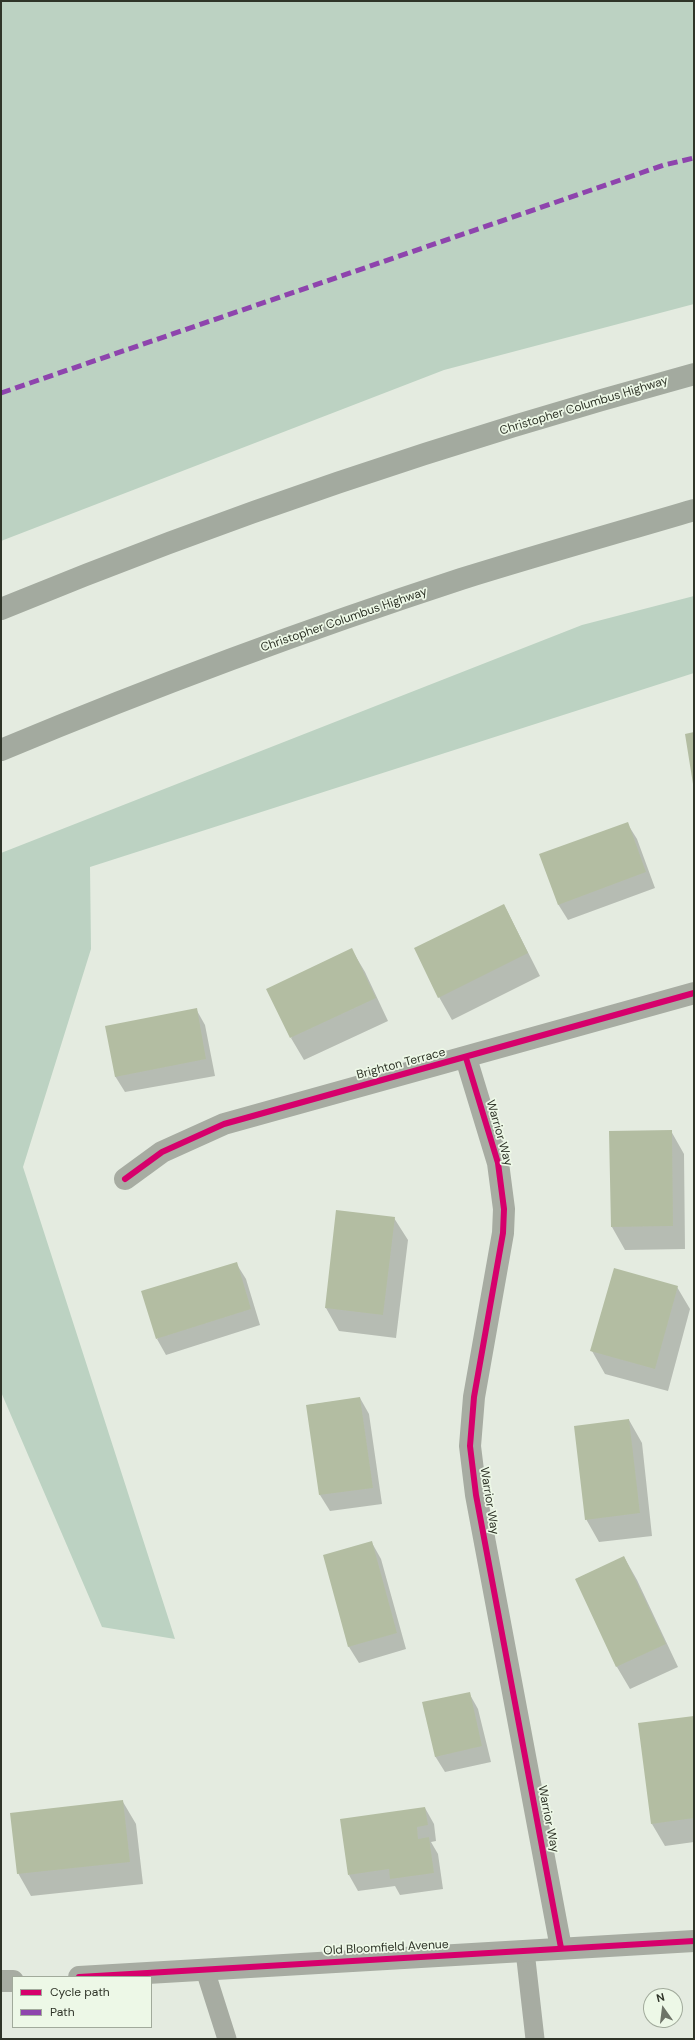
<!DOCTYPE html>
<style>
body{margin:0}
#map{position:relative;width:695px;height:2040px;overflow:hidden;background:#e4ebe0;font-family:"DM Sans",sans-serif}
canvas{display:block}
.frame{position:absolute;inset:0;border:2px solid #2f3428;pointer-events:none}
.legend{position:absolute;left:12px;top:1976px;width:140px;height:52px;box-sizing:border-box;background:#edf8e7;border:1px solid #a1aa9b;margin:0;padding:5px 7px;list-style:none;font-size:12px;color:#2f3428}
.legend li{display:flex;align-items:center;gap:8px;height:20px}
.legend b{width:20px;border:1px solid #a1aa9b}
.north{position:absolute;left:643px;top:1988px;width:40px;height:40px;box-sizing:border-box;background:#edf8e7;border:1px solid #a1aa9b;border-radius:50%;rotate:346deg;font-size:11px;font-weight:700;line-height:16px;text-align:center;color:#2f3428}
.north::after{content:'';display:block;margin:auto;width:14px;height:18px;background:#6e7468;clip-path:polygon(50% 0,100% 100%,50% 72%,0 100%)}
</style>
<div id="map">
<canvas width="695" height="2040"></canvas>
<div class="frame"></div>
<ul class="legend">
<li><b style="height:5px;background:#d6006c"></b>Cycle path</li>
<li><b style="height:5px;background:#8e44ad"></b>Path</li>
</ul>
<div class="north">N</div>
</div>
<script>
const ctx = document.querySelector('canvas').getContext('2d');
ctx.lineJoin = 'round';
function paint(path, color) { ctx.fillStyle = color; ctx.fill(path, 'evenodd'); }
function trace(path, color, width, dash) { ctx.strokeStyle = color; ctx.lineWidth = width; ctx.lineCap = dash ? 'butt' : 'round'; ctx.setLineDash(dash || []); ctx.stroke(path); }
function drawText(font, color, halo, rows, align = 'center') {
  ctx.font = font + ' "DM Sans",sans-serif'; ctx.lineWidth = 3.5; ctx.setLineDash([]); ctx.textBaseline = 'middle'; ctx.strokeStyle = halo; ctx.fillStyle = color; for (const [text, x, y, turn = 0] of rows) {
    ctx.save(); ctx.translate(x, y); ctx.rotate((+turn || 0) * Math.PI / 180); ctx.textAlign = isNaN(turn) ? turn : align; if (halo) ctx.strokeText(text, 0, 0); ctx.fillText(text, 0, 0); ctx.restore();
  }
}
paint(new Path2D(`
 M1,1H694V304L444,370L1,541Z
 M694,596V673L90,867L91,949L23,1167L175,1639L102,1627L1,1392V853L582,625Z`), '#bcd2c2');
paint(new Path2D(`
 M627,823L637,839L655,888L568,920L558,904Z
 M504,905L540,976L452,1020L439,997Z
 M352,950L365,972L388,1021L304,1060L291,1038Z
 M196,1009L205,1025L215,1076L125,1092L115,1076Z
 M671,1131L684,1154L685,1249L625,1250L612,1227Z
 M337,1211L394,1218L408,1240L396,1338L339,1331L326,1308Z
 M236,1263L246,1279L260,1325L166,1355L157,1339Z
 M677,1287L690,1309L668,1391L605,1374L592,1351Z
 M360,1398L369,1414L382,1504L330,1511L320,1495L308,1405Z
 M629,1420L642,1443L652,1536L599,1542L586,1519Z
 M372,1543L381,1559L406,1649L359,1663L349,1647L324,1556Z
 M624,1557L637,1580L678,1667L630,1689L617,1667L576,1579Z
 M469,1693L478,1709L491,1762L445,1772L435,1756Z
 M694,1717V1842L665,1846L652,1824Z
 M123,1802L136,1824L143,1884L31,1896L18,1873Z
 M425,1808L434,1824L436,1841L431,1842L438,1854L443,1889L400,1895L395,1886L358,1891L349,1875Z`), '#0003');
paint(new Path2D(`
 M694,732V784H693L685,734Z
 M628,822L646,872L558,905L539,854Z
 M504,904L528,953L438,998L414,948Z
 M352,948L376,998L290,1038L266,989Z
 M197,1008L206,1059L115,1077L105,1026Z
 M672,1130L673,1226L611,1227L609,1131Z
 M336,1210L395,1217L383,1315L325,1308Z
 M237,1262L251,1309L156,1339L141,1291Z
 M614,1268L678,1286L655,1369L590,1351Z
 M360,1397L373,1488L319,1495L306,1405Z
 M629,1419L640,1513L585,1520L574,1426Z
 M372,1541L397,1633L348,1647L323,1555Z
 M624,1556L666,1644L616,1667L575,1579Z
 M470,1692L482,1746L435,1757L422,1702Z
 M694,1716V1818L651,1824L638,1723Z
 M123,1800L130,1862L17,1874L10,1813Z
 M425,1807L428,1825L417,1827L418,1839L429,1837L434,1873L390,1879L389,1869L348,1875L340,1819Z`), '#b3bda2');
trace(new Path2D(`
 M525,1951L535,2039
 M205,1970L227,2039`), '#a7aca2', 19);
trace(new Path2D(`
 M466,1058L498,1163L504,1209L503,1233L474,1397L470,1446L476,1495L561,1948
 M125,1179L162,1152L224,1124L694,993`), '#a7aca2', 22);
trace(new Path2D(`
 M79,1977L694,1941
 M1,1981H13`), '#a7aca2', 22);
trace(new Path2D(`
 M1,609C226,516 459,438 694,374
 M1,750C152,687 305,630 461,579C538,555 616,533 694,510`), '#a3aa9f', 22);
trace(new Path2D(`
 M1,393L664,165L694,158`), '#8e44ad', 5, [10, 5]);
trace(new Path2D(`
 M466,1058L498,1163L504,1209L503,1233L474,1397L470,1446L476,1495L561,1948
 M125,1179L162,1152L224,1124L694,993
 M79,1977L694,1941`), '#d6006c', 6);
drawText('12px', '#2f3428', '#edf8e7', [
 ["Christopher Columbus Highway",584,406,-17],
 ["Christopher Columbus Highway",344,620,-19],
 ["Brighton Terrace",401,1064,-15],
 ["Warrior Way",499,1133,74],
 ["Warrior Way",489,1501,81],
 ["Warrior Way",548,1819,79],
 ["Old Bloomfield Avenue",386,1948,-3]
]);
</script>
